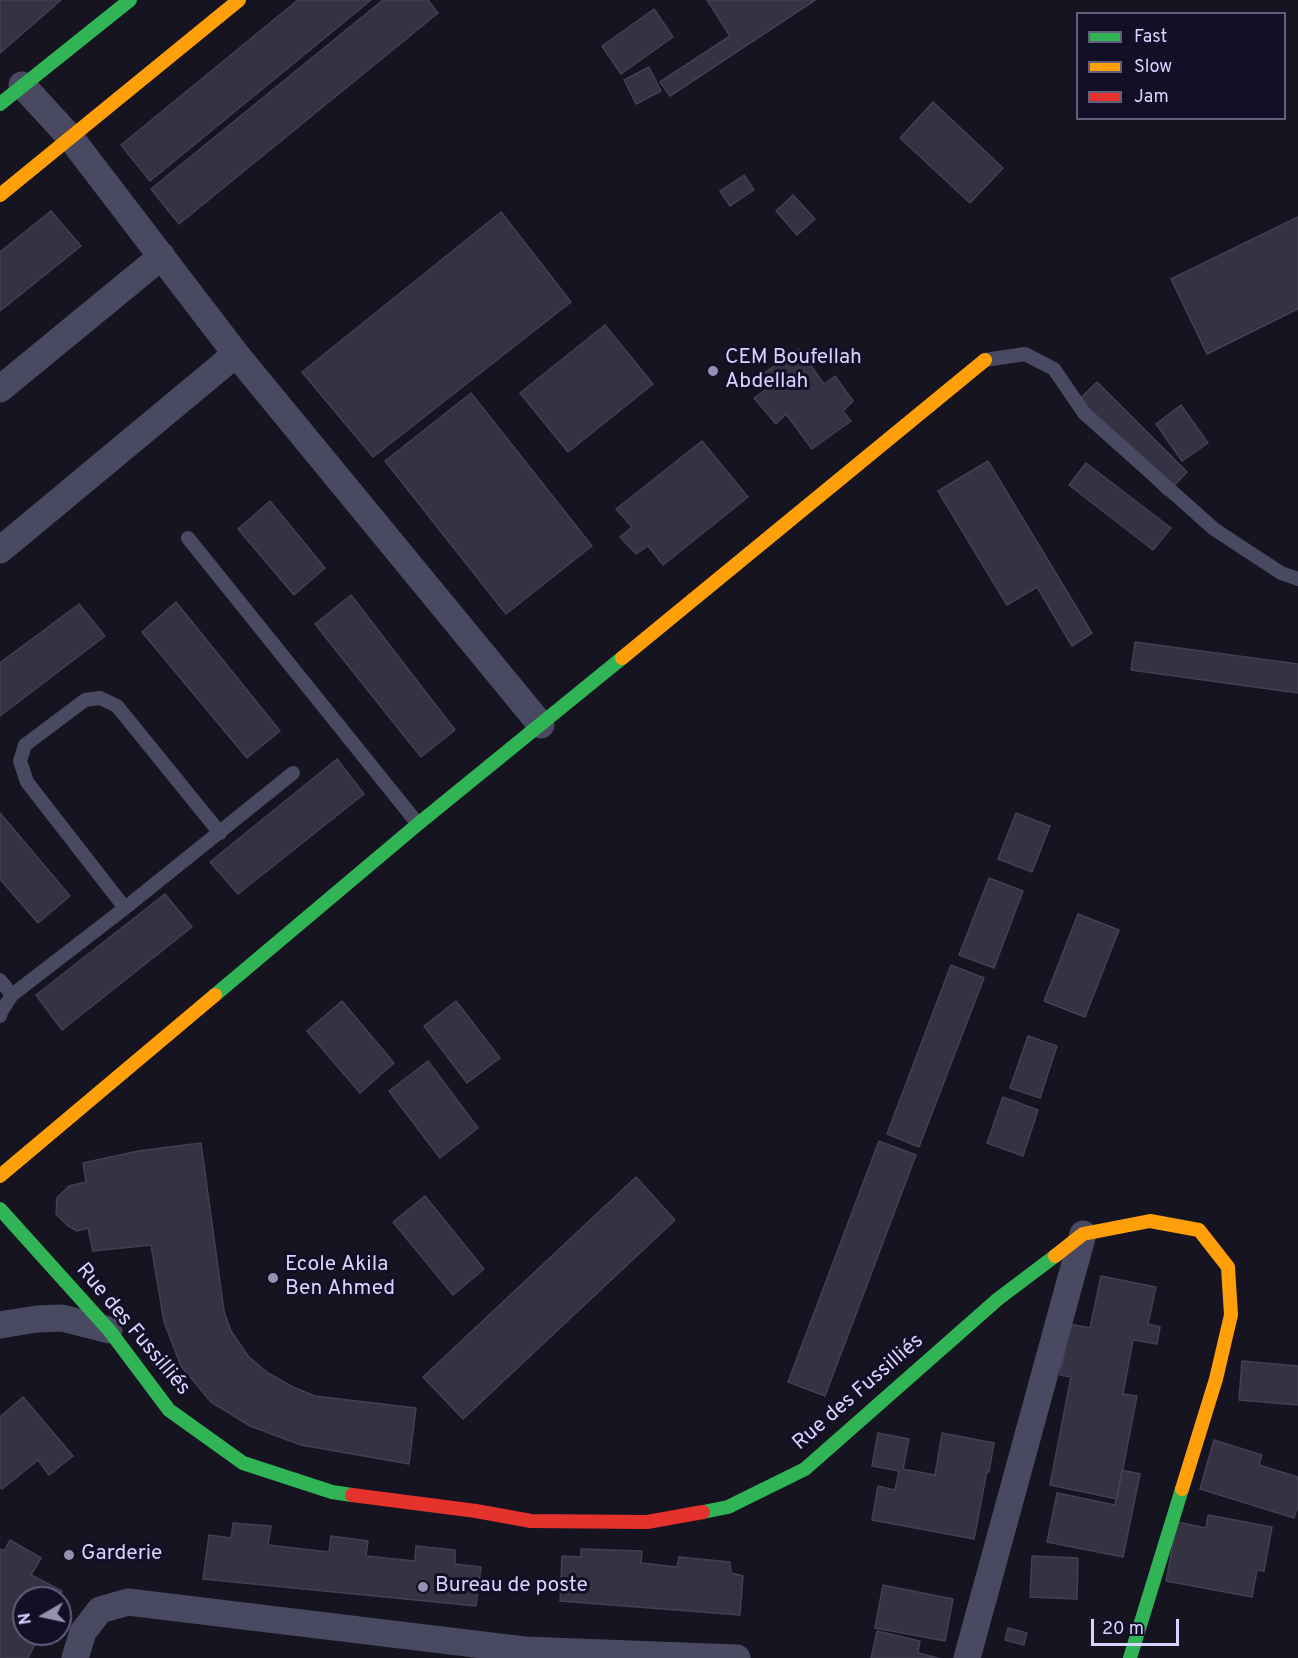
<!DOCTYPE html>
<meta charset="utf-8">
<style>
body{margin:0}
#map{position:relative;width:1298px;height:1658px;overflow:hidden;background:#161421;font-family:Overpass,sans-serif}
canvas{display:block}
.legend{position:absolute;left:1076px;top:12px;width:210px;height:108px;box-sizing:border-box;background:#130f26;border:2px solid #625e7d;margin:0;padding:8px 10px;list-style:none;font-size:18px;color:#d9d4ff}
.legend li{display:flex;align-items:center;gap:12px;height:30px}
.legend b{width:30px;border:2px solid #625e7d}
.north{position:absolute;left:12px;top:1586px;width:60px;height:60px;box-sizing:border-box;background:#130f26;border:2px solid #625e7d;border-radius:50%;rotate:261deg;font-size:16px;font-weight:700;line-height:24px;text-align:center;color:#d9d4ff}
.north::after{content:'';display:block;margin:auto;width:21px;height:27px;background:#9591b1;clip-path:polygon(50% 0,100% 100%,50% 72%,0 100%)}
.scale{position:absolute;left:1091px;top:1619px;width:88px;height:27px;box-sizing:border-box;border:3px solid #d9d4ff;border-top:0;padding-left:8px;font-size:18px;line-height:21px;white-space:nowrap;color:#d9d4ff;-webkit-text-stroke:4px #130f26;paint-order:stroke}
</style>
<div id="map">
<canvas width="1298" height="1658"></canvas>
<ul class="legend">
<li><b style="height:8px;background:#30b455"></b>Fast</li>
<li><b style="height:8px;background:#ff9f0a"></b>Slow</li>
<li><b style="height:8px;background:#e5322d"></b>Jam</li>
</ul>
<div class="north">N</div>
<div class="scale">20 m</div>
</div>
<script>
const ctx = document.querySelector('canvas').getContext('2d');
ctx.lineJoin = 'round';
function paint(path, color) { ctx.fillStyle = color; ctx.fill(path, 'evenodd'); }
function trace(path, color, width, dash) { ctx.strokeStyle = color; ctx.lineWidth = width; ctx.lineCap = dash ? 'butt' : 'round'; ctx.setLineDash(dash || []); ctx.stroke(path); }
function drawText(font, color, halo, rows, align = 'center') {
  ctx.font = font + ' Overpass,sans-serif'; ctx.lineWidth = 6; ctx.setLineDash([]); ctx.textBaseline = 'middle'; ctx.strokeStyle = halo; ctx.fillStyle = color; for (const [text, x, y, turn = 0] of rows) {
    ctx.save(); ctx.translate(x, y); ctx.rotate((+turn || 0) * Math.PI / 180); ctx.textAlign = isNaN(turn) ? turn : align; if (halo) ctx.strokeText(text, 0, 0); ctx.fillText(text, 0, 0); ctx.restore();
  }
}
const building = new Path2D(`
 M0,0H61L0,53Z
 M298,0H371L150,181L121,145Z
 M383,0H428L438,13L179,224L151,189Z
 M707,0H815L670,96L660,82L730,36Z
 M654,9L673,37L621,74L602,46Z
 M649,67L661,91L636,104L624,80Z
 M933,102L1003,168L970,203L900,138Z
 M744,175L754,190L730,206L720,191Z
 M793,195L815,219L797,235L776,211Z
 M51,211L81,246L0,311V252Z
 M501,212L571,302L373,457L302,372Z
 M1298,217V309L1207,354L1171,279Z
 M605,325L653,384L568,452L520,393Z
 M799,349L824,384L835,376L853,401L843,411L851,421L812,449L786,414L776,424L754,398L770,387L761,375Z
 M1097,382L1187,472L1165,495L1074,405Z
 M471,393L592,546L506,614L385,461Z
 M1181,405L1208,443L1182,461L1156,424Z
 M702,441L748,497L663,565L648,546L636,554L620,537L632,527L616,509Z
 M988,461L1092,633L1072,646L1037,587L1007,605L938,491Z
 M1086,463L1171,528L1153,550L1069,485Z
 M270,501L325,568L294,595L238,529Z
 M351,595L455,730L421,757L315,624Z
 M176,602L280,731L247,758L142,632Z
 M79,604L105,636L0,716V663Z
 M1135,642L1298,664V693L1131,670Z
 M337,759L364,794L238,894L210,862Z
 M0,813L70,896L38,923L0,879Z
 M1016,813L1050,826L1032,872L998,859Z
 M989,878L1023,891L994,968L959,955Z
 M165,894L192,927L62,1030L36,995Z
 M1078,914L1119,930L1085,1017L1044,1001Z
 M951,965L984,978L919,1147L887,1134Z
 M342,1001L394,1063L360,1093L307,1031Z
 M456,1001L500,1058L467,1083L424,1026Z
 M1028,1036L1057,1046L1040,1098L1010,1088Z
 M428,1061L478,1128L440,1158L389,1091Z
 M1003,1097L1038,1110L1023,1156L987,1143Z
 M879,1141L916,1155L825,1396L788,1382Z
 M201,1143L224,1311L231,1331L248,1356L268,1373L293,1387L315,1396L416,1408L409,1464L301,1445L250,1426L211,1402L181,1366L164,1322L151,1245L93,1251L88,1228L77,1231L67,1225L56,1214L57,1198L69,1186L86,1182L83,1163L138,1151Z
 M636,1177L675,1220L463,1419L423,1377Z
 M425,1196L484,1269L453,1295L393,1222Z
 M1101,1276L1156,1287L1148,1324L1160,1327L1157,1344L1133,1340L1123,1394L1137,1396L1117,1499L1050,1485L1071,1377L1060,1375L1070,1324L1090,1328Z
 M1242,1361L1298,1366V1405L1239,1400Z
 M23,1397L73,1456L49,1475L38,1460L2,1489L0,1487V1417Z
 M878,1433L909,1439L903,1469L935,1475L942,1433L994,1443L989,1472L987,1471L974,1539L872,1520L878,1486L895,1490L899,1471L872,1466Z
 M1214,1440L1262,1455L1259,1465L1298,1477V1506L1294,1518L1200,1489Z
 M1122,1470L1140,1474L1123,1557L1047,1542L1057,1493L1115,1505Z
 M1208,1515L1272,1527L1264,1571L1257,1570L1252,1597L1166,1581L1177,1522L1206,1528Z
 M233,1523L271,1526L268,1545L329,1552L331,1536L368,1541L366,1556L415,1561L416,1546L455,1550V1564L481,1567L476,1606L203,1579L209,1535L231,1538Z
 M10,1540L41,1558L31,1575L62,1591L59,1598H24V1634H40L28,1658H0V1549L4,1551Z
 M581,1549L642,1551L641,1563L677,1567L679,1557L730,1562L731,1573L743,1576L740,1615L560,1601L562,1556L581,1557Z
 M1032,1556L1078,1558L1077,1599L1030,1597Z
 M883,1585L953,1599L945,1641L875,1628Z
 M1008,1628L1027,1633L1024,1645L1005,1640Z
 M877,1631L920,1641L918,1653L938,1658H871Z`);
paint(building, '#343243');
trace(building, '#433f54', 1.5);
trace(new Path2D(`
 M985,360L1025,354L1054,369L1084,413L1214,529L1281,573L1298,579
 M188,538L418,824
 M125,908L27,782L20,761L25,745L85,700L100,698L117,706L220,833
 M0,980L12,995
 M0,1016L1,1012L12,995L125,908L293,773`), '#4a4962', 14);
trace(new Path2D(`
 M22,85L70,137L236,354L541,725
 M0,389L162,256
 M0,550L236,354
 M0,1325L37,1319L62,1318L109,1330
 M75,1658L83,1632L100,1610L128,1602L524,1650L737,1658
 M967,1658L1083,1234`), '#4a4962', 27);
trace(new Path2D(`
 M0,104L130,0
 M215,995L418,824L622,658
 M0,1209L109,1330L169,1410L243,1463L332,1492L352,1495
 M703,1512L728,1507L805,1469L998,1299L1055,1256
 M1130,1658L1182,1489`), '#30b455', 14);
trace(new Path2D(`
 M0,195L239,0
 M622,658L985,360
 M0,1176L215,995
 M1055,1256L1083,1234L1150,1221L1199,1230L1228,1267L1231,1315L1216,1379L1182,1489`), '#ff9f0a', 14);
trace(new Path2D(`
 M352,1495L476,1511L531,1521L647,1522L703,1512`), '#e5322d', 14);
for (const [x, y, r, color] of [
 [713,371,6,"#9591b1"],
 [273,1278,6,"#9591b1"],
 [69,1555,6,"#9591b1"],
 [423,1587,6,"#9591b1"]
]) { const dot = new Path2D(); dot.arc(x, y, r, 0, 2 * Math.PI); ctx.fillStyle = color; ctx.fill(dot); trace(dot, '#130f26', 2); }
drawText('21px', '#d9d4ff', '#130f26', [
 ["CEM Boufellah",725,359],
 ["Abdellah",725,383],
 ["Ecole Akila",285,1266],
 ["Ben Ahmed",285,1290],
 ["Garderie",81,1555],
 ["Bureau de poste",435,1587]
], 'left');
drawText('21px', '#d9d4ff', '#130f26', [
 ["Rue des Fussilliés",132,1330,50],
 ["Rue des Fussilliés",859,1393,-41]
]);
</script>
